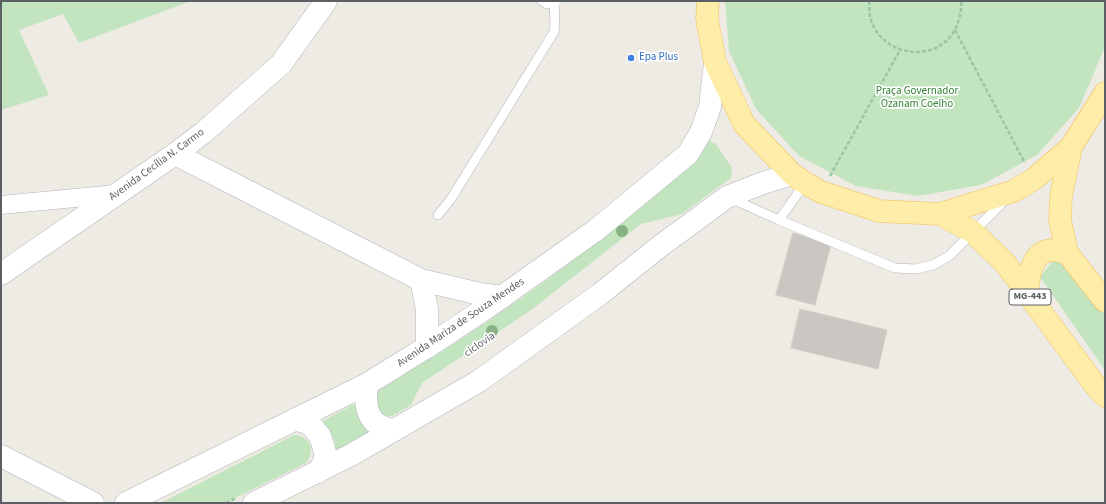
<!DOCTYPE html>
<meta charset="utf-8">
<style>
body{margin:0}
#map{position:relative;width:1106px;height:504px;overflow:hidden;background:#eeebe4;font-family:"Source Sans 3",sans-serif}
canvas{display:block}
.frame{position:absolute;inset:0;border:2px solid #5c6064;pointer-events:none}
</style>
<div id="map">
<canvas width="1106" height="504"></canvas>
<div class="frame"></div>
</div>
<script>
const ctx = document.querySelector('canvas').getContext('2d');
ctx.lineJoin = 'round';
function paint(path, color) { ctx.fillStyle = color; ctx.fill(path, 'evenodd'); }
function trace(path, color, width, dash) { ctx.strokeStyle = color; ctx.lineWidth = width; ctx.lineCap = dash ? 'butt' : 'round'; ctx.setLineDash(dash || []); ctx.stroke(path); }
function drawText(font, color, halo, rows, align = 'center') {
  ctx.font = font + ' "Source Sans 3",sans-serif'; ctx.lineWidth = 3.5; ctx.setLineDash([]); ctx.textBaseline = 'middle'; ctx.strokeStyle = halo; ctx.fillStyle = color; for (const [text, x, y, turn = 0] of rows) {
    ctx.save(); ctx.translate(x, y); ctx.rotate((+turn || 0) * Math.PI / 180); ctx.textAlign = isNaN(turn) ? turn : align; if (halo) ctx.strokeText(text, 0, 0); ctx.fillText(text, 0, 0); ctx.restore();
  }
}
paint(new Path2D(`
 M1,1H191L79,43L63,14L19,30L49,95L1,110Z
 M725,1H1105L1104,49L1079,108L1037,155L981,185L918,196L856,186L799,156L756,109L729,51Z
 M710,141L716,144L732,168L731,178L682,214L641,224L531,310L422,383L411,405L392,416L382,415L373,398L375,393C454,344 533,294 605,235C638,209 669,180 701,152Z
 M1056,257L1105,314V370L1040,277Z
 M354,404C358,417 362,425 372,435L336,453C336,439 331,431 321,422Z
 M294,435C310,435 316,451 306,463L225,503H161Z`), '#c2e5c0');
const building = new Path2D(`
 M793,233L831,244L815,305L776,295Z
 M800,309L887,330L878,369L791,348Z`);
paint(building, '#cac6c1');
trace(building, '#d3cdc2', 1);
const service = new Path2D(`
 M542,1L547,4L557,1
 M730,198L779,220L805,183
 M438,215L451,199L554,32L555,24L554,3
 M779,220L895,268L916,269L933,265L949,256L1006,199`);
const minor = new Path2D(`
 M1,205L117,194`);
const tertiary = new Path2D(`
 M175,154L421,280L480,294L502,297
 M1,274L175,154L203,133L281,64L326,1
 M421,280L427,309V347
 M1,456L93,503`);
const secondary = new Path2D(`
 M367,384C364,408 368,427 394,430
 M295,419L310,424L320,436L325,452V461L318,472
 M126,503L367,384L427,347L486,308L596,230L688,154L701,132L710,107L715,62
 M254,503L351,455L479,381L600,294L659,247L727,197L763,183L792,174`);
const primary = new Path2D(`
 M708,1L707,19L715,62L744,124L792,174L805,183L821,192L879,211L940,214L1014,191L1034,179L1071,147L1105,93
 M1071,147L1061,196L1060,220L1067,253L1105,301
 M940,214L973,232L1005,263L1095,385L1105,396
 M1027,292C1029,276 1031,250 1054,250C1058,251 1062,252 1067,253`);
trace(service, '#b1b5b9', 10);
trace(minor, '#b1b5b9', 19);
trace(tertiary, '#b1b5b9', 23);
trace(secondary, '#b0b4b9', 23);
trace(primary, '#efbf5c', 23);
trace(new Path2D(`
 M869,1C870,6 869,12 870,16C879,58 941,66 957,25C960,17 962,9 961,1
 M955,30L1025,163
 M830,176L900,50
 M226,503L236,498`), '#9ac6a4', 2.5, [4, 2]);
trace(service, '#fff', 9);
trace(minor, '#fff', 18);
trace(tertiary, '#fff', 22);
trace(secondary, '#fff', 22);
trace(primary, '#feeca9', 22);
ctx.fillStyle = '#88b184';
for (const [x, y] of [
 [622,231],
 [492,331]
]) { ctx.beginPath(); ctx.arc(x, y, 6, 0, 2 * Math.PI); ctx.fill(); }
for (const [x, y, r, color] of [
 [631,58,4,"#3f7fe0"]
]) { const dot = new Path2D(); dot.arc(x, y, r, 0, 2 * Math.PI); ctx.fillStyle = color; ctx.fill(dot); trace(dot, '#fff', 1.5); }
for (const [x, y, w] of [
 [1030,297,42]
]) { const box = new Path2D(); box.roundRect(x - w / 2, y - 8, w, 16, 3); ctx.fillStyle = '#fff'; ctx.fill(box); trace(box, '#5c6064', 1); }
drawText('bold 10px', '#5c6064', null, [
 ["MG-443",1030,297]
]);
drawText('11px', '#366cbe', '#fff', [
 ["Epa Plus",639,58]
], 'left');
drawText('11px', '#358135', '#fff', [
 ["Praça Governador",917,92],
 ["Ozanam Coelho",917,105]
]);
drawText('11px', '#5c6064', '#fff', [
 ["Avenida Cecília N. Carmo",157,165,-36],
 ["Avenida Mariza de Souza Mendes",461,323,-34],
 ["ciclovia",480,345,-35]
]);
</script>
